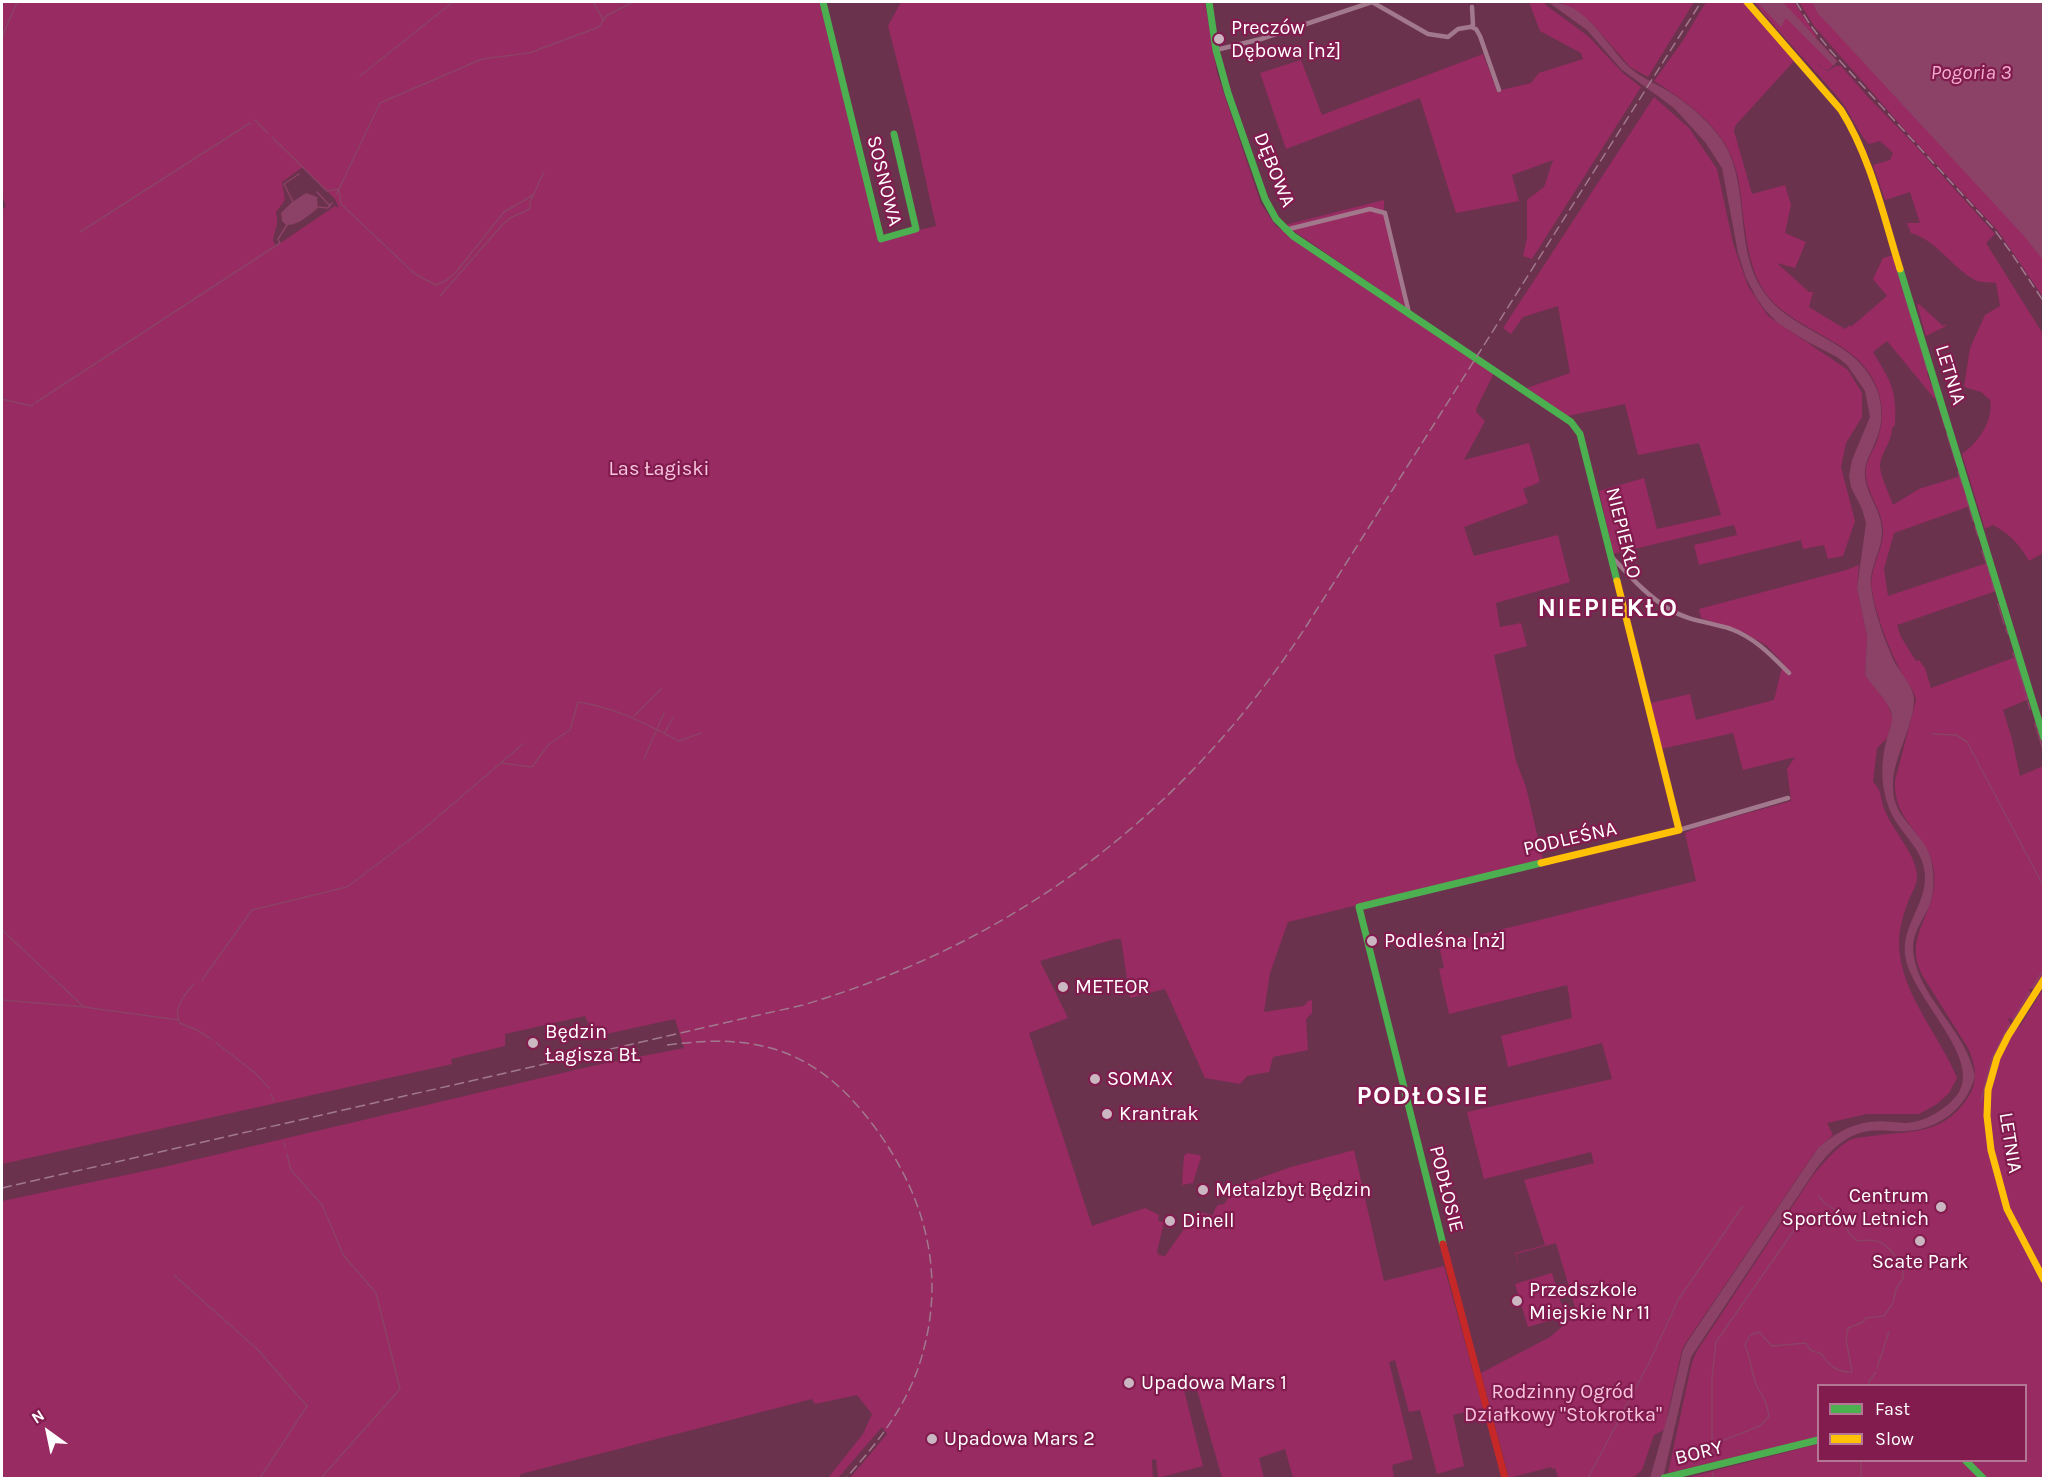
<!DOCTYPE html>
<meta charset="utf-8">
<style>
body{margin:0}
#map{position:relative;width:2045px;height:1480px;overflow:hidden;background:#6b324e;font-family:Karla,sans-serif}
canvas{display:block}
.frame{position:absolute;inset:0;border:3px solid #fff;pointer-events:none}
.legend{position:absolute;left:1817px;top:1384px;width:210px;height:78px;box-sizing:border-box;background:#821b4e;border:2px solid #b47695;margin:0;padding:8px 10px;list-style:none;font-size:18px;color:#fff}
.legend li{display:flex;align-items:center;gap:12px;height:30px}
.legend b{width:30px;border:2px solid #b47695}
.north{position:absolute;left:18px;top:1402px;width:60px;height:60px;-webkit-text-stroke:4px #821b4e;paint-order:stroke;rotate:327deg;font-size:16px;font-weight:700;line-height:24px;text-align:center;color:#fff}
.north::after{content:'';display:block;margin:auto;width:21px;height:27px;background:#fff;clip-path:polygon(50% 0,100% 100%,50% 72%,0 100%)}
</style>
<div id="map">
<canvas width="2045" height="1480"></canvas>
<div class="frame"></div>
<ul class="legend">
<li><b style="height:8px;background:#4caf50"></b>Fast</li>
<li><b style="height:8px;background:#ffc107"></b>Slow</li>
</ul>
<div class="north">N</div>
</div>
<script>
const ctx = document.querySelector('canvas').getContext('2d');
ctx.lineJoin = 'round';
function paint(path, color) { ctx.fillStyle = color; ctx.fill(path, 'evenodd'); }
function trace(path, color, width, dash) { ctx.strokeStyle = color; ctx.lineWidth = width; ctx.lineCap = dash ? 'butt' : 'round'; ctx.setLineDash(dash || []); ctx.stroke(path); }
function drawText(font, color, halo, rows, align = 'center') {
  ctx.font = font + ' Karla,sans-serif'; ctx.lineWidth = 4.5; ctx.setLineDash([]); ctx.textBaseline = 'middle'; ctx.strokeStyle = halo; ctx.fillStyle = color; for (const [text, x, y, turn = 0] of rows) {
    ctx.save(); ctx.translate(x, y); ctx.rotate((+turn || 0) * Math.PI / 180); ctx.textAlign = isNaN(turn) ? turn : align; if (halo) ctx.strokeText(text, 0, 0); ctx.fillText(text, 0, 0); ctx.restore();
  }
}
paint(new Path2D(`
 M2,2H821L879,240L936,226L914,127L888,26L901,2H1205L1217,73L1261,204L1276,226L1494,373L1477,407L1476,412L1485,421L1464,460L1529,443L1540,482L1523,489L1528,503L1464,527L1474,556L1558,535L1570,582L1496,603L1500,627L1521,623L1527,646L1494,655L1516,761L1526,787L1543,860L1288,922L1270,973L1264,1012L1304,1006L1308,1001L1312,1000V1013L1306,1019L1308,1050L1273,1057L1269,1072L1247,1076L1240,1084L1205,1078L1165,989L1130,998L1121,939H1115L1040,961L1068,1018L1029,1033L1092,1226L1145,1208L1159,1215L1158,1221L1164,1222L1157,1252L1159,1255L1165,1256L1189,1222L1195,1224L1199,1212L1213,1215L1215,1209L1218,1205L1224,1204L1237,1186L1291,1167L1354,1150L1384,1281L1444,1266L1483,1408L1453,1415L1464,1466L1437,1474L1420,1410L1409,1412L1395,1360L1389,1362L1413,1459L1392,1465L1394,1478H1293L1285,1449L1259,1458L1264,1478H1222L1193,1376L1181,1378L1203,1466L1158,1478L1156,1459L1152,1460L1153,1478H850L887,1434L882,1427L838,1478H828L863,1434L872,1414L857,1395L815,1404L812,1399L521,1474L519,1478H2V1201L164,1167L592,1066L684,1048L675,1019L606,1034L593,1033L585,1016L505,1034V1046L451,1059L452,1064L2,1164V210L6,206L2,195ZM303,167L335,199L339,208L335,206L276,246L273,241C275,227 279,227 276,212L285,200L282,182Z
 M1529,2H1544L1547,6L1588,36L1623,73L1641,87L1532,259L1523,256L1527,238V200L1544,187L1553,160L1512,175L1519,201L1456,213L1420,98L1286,149L1260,73L1301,60L1322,115L1483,54L1497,91L1531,83L1539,73L1583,59L1581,53L1540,31Z
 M1560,2H1694L1648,77L1630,67L1590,21Z
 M1706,2H1744L1794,61L1735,126L1734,131L1752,194L1785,185L1791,205L1785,233L1806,242L1795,268L1777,263L1809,292H1813L1809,307L1845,329L1850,325L1851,327L1887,296L1873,279L1883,258L1894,255L1929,371L1927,374L1937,397L1934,398L1887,341L1873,352C1891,382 1897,390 1895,425L1892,428C1892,442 1882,451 1880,464C1879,474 1890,495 1893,505L1919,489L1961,476L1970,506L1894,533L1884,569L1888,596L1987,563L1996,591L1897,625L1901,637L1916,661L1919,660L1925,668L1931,688L2016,657L2029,699L2003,710L2012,739L2020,776L2043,766V974L2034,989H2029L2031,994L2014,1022L2010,1018L2008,1019L2011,1024L2012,1022L2020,1026L2043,989V1478H1988L1970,1461L2026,1460V1386H1818V1437L1668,1473L1692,1362L1697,1351L1813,1175C1824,1163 1835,1148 1850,1140C1856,1137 1865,1137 1872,1136C1912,1130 1941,1136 1967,1099C1979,1082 1976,1066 1968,1048L1924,978C1900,936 1939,914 1934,872C1930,833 1893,824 1895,781L1916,700C1913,687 1904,679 1899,668C1887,644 1877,617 1872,591C1868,569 1884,551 1883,529C1882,508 1864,491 1866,469C1867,460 1872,452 1876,444C1883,426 1884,408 1878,391C1861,338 1794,334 1764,291C1751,271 1747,246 1744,222C1741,203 1741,183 1734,164C1723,127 1686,101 1654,81L1682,42Z
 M1754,2H1794L1817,37H1815L1837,61L1829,70L1824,69L1810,57L1822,68L1828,71L1836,66H1841L1867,96L1914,144L1995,234L1986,243L2043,334V553L2029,561C2020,545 2010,534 1993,525L1985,529L1962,454C1978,443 1994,420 1990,400L1981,392L1964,387L1970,348L1985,315L2000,306L1996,283C1989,282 1978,283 1973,279C1951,266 1936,240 1911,233L1907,223H1920L1910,192L1885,200L1873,165L1890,160L1893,153L1880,141L1869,144C1862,139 1849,111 1841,101C1813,67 1781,36 1754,2Z
 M1799,2H2043V297L1998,231L1912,138L1814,26Z
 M1654,97L1689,128L1717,169L1733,243L1748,286L1768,316L1848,370L1862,393V417L1846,443L1841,467L1855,521L1843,556L1828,559L1824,545L1803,549L1801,540L1699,565L1694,545L1737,535L1734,525L1613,554L1599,491L1644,478L1657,529L1721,515L1699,443L1638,455L1625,404L1567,416L1527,388L1570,373L1558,306L1523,317L1511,334L1503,328Z
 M1384,200V215L1405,307L1285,225Z
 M1919,304L1943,326L1946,324V326L1926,336L1917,305Z
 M1859,565L1857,588L1867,636L1865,675L1886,701L1893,719L1887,738L1877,748L1873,782C1883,792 1880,799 1885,811C1893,831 1917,855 1917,877C1917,884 1912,893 1909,899C1900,924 1896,939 1902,966C1911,1005 1942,1041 1957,1078L1949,1093L1937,1104L1919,1114H1867L1827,1123L1833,1135L1817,1149L1687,1341L1682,1350L1664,1430L1654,1435L1642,1470L1633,1478H1558L1555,1468L1552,1469L1551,1467L1509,1478L1481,1373L1550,1337L1577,1314L1556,1243L1516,1254L1520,1273L1515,1253L1545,1245L1524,1180L1594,1163L1591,1152L1484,1179L1467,1112L1612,1079L1602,1043L1508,1067L1501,1036L1572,1018C1570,1007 1570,997 1567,985L1449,1014L1439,969L1444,968L1439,945L1696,881L1685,833L1698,827L1791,801L1787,769L1795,757L1743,770L1733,733L1661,749L1651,703L1690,694L1696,720L1774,700L1783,663L1767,646L1745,633L1701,618L1699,609L1846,570Z
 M1187,1153L1199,1155L1201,1157L1193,1183L1182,1185L1184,1156Z
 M1552,1273L1565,1316L1528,1327L1515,1284Z
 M1818,1444V1460L1961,1461L1979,1478H1686Z`), '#982b62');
paint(new Path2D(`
 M1548,2C1587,1 1605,45 1630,68C1641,77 1656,84 1668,91C1691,105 1720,130 1730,155C1748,198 1736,250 1763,291C1793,335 1857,337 1877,390C1883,406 1883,424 1876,440C1873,450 1866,459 1865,470C1863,492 1882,509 1882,531C1882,551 1869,567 1871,587C1874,611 1884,639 1894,661C1900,673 1914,686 1914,700C1913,729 1892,759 1893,787C1893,821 1924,831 1931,859C1934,874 1935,889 1930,904C1922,924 1910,933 1914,957C1921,999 1966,1031 1975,1076C1967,1108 1938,1130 1906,1131C1891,1132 1874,1128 1860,1133C1840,1139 1826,1156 1814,1172L1691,1357L1663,1478H1650L1669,1411L1683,1350L1688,1341L1818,1148C1833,1135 1849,1125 1869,1122C1881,1120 1893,1122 1905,1123C1924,1123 1949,1108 1959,1092C1981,1056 1909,995 1905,954C1902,926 1926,904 1925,876C1924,846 1896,832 1888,805C1880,783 1881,760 1887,738C1889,729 1894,722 1891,712C1886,698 1873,688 1865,675L1867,636L1857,588L1866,523L1862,509L1851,487L1849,476L1852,460L1870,417L1865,391L1847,365L1837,357L1808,342L1779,324L1765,310L1756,297L1746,278L1738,253L1722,168L1705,142L1674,108L1621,69L1587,30Z
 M1757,2H1783L1837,61L1834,66L1786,18L1781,27Z
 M1812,2H2043V260L2024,236L1826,22L1818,14Z
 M306,193L317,197L318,208C309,215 298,226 286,225L282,221L281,213L291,203Z`), '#8c4166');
trace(new Path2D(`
 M593,2L603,19
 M2,37L17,2
 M360,76L453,2
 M255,120L268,133
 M272,137L327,191L339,189L341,204L415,274L436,285L447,280L456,272L504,212L533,195
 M317,192L330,206
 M336,195L380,103L482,59L529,53L599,27L606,16L633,2
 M293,202L284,184L299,174
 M319,207L328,208L332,203
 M80,232L250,123
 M1902,286L1912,321
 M440,296L503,224L510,218L530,209V202L544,172
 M1915,329L1919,343
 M1920,346L1927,370
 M1933,388L1945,427
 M2,399L31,406L33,404
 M35,403L280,243L278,239L287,225
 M1947,434L1957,466
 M1958,472L1962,484
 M1966,498L1968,505
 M1969,507L1973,521
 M1975,527L1978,536
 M1982,551L1986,562
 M1986,564L1987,566
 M1988,570L1990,576
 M1991,580L1994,591
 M1998,604L2004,624
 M2006,629L2008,634
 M2013,653L2014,656
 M2015,657L2025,692
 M2026,696L2027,700
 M2028,702L2030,709
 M634,716L661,689
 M2035,723L2036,728
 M2037,730L2042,746
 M665,732L673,718
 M1932,734L1956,735L1967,742L2044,887
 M2043,755L2044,753
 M644,759L664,713
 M502,763L532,767L549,744L570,730L578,702C617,708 644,723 679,741L701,733
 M2,930L84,1007
 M202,980L252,910L347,887L420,832L523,744
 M194,984C184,995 172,1009 180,1023L197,1030L211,1039
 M2032,988L2044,969
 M2,1000L84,1007L178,1020
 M2013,1020L2029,993
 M216,1043L253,1071L269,1088
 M271,1094L274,1101
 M1981,1101L1992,1058L2009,1025
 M284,1142L285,1147
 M287,1154L291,1170L322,1205L344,1256L376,1293L400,1389L321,1478
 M174,1275L258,1350L307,1406L260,1478
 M1877,1368L1889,1332
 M1869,1386V1381L1876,1372
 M1711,1445L1760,1426L1769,1416C1766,1398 1763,1399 1756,1384C1752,1373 1750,1357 1745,1345L1750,1335L1759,1332L1772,1346L1806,1343L1810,1350L1822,1354C1827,1365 1839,1373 1852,1372L1846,1339L1848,1328L1863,1322L1866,1318L1884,1316L1893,1303L1896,1289L1903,1278V1265C1887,1246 1884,1237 1857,1241L1849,1233L1838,1212L1823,1202L1819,1196
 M1712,1458V1378L1716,1342L1801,1220
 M1588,1478L1649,1363L1678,1300L1742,1207
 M1713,1478V1473
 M1861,1478V1460`), '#8c4166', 1.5);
trace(new Path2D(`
 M1471,27L1476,29L1480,36L1499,90
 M1216,50L1261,39L1372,2L1428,34L1448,37L1458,29L1470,27L1473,25L1472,7
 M1285,230L1370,209L1385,213L1409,313
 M1611,556C1629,575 1646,595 1669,609C1688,621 1710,622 1731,629C1755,638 1771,655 1789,673
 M1679,830L1788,798`), '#a1788c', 4.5);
trace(new Path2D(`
 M823,2L881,239L916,229L894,134
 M1209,2L1216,50L1228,93L1265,199L1276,219L1293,236L1571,422L1580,434L1617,581
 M1900,269L2044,738
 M1443,1244L1359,907L1541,863
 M1965,1460L1983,1478
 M1664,1478L1818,1440`), '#4caf50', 7);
trace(new Path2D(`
 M1747,2L1841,110C1871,158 1883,215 1900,269
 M1541,863L1679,830L1617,581
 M2044,979L2008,1036L1997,1058L1988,1090L1987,1116L1991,1150L2007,1209L2044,1280`), '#ffc107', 7);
trace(new Path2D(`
 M1443,1244L1505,1478`), '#c62828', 7);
trace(new Path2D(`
 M1796,2L1811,26L1829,49L1993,228L2010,251L2044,302
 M667,1045C707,1040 744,1038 783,1052C825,1068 853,1097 879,1133C925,1199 945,1272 923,1352C910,1402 880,1440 846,1478
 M2,1188L803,1005C1019,941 1185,813 1307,625L1701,2`), '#a1798e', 1.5, [10, 4.5]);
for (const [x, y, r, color] of [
 [1219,39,6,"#cbb7c1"],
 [1372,941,6,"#cbb7c1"],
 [1063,987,6,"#cbb7c1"],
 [533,1043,6,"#cbb7c1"],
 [1095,1079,6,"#cbb7c1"],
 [1107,1114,6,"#cbb7c1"],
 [1203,1190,6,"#cbb7c1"],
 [1941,1207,6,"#cbb7c1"],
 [1170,1221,6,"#cbb7c1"],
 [1920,1241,6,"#cbb7c1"],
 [1517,1301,6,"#cbb7c1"],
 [1129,1383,6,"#cbb7c1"],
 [932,1439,6,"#cbb7c1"]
]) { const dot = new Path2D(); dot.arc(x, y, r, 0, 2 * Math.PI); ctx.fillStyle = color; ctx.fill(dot); trace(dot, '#821b4e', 2); }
drawText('20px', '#fff', '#821b4e', [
 ["Preczów",1231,28],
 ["Dębowa [nż]",1231,51],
 ["Podleśna [nż]",1384,941],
 ["METEOR",1075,987],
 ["Będzin",545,1032],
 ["Łagisza BŁ",545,1055],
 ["SOMAX",1107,1079],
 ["Krantrak",1119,1114],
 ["Metalzbyt Będzin",1215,1190],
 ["Centrum",1929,1196,"right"],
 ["Sportów Letnich",1929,1219,"right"],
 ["Dinell",1182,1221],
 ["Scate Park",1920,1262,"center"],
 ["Przedszkole",1529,1290],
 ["Miejskie Nr 11",1529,1313],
 ["Upadowa Mars 1",1141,1383],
 ["Upadowa Mars 2",944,1439]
], 'left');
drawText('20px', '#fff', '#821b4e', [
 ["DĘBOWA",1274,170,68],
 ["SOSNOWA",884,181,76],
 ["LETNIA",1950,375,73],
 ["NIEPIEKŁO",1623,533,76],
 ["PODLEŚNA",1570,839,-13],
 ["LETNIA",2010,1143,81],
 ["PODŁOSIE",1446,1189,76],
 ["BORY",1699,1453,-14]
]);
drawText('20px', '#f8c4de', '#821b4e', [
 ["Las Łagiski",659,469],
 ["Rodzinny Ogród",1563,1392],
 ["Działkowy \"Stokrotka\"",1563,1415]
]);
drawText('italic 21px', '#f2abcf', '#821b4e', [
 ["Pogoria 3",1971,73]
]);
ctx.letterSpacing = '1.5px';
drawText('bold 26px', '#fff', '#821b4e', [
 ["NIEPIEKŁO",1608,609],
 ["PODŁOSIE",1423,1097]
]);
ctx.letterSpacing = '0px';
</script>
